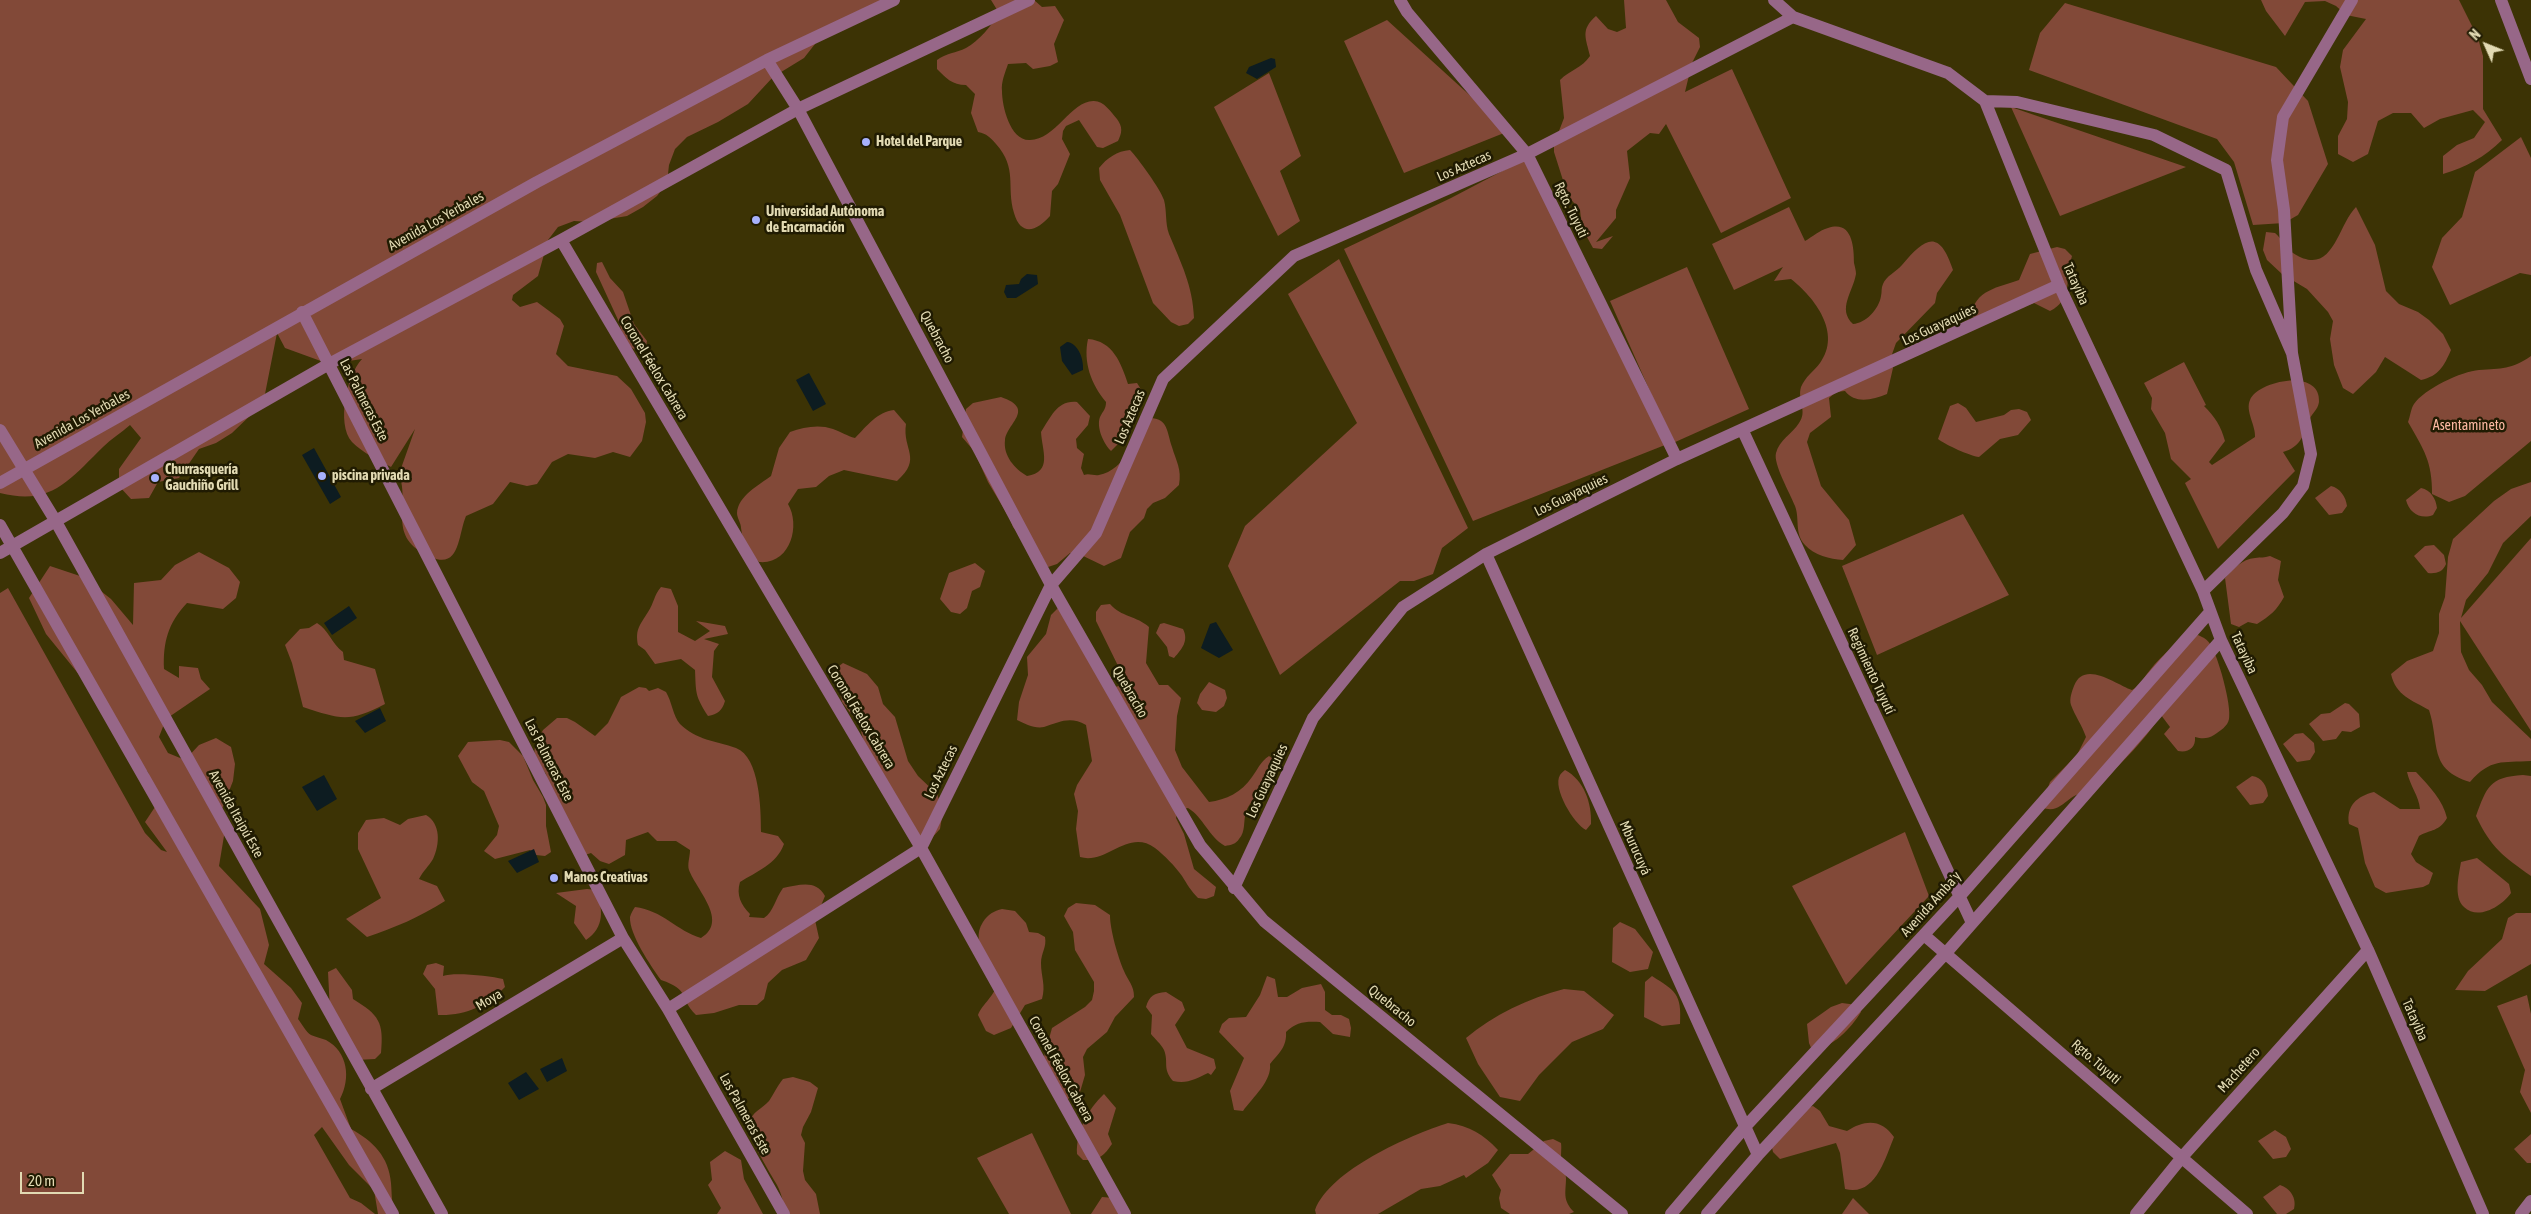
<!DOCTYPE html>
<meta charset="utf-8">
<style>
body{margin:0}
#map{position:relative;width:2531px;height:1214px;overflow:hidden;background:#3c3305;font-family:"Asap Condensed",sans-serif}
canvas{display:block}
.north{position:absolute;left:2461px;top:20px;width:50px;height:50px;-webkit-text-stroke:4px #201b02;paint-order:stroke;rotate:314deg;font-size:14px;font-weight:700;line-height:20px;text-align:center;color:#e2dab3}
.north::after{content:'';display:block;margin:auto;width:18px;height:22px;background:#e2dab3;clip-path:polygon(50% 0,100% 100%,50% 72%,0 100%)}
.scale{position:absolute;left:20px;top:1172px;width:64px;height:22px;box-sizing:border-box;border:2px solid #e2dab3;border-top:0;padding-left:6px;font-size:15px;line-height:18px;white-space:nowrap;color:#e2dab3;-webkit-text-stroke:4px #201b02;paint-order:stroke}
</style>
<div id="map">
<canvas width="2531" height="1214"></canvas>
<div class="north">N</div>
<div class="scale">20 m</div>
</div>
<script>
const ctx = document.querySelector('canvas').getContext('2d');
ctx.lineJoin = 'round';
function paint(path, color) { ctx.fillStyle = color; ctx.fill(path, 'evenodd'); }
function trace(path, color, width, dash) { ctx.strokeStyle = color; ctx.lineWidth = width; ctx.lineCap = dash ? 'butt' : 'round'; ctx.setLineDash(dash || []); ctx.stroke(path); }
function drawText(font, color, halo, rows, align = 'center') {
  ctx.font = font + ' "Asap Condensed",sans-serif'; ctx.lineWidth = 5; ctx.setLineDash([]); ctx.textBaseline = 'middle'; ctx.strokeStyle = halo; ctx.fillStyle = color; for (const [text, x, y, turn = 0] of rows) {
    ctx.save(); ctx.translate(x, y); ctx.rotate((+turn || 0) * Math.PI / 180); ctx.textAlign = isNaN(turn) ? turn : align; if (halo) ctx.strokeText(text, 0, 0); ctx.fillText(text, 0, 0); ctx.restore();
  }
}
paint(new Path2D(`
 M0,0H895L813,38L815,44L804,58L773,77L748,104L718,122L687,137L675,149L669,165L667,183L657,196L643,207L627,216L591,222L574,221L558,227L548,240L538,276L513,295L512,300L520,307L537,302L560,319L564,326L556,354L568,366L617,376L631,389L645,413L646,422L642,441L630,457L613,452L595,458L568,454L552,462L537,484L527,486L510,482L493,504L466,516C458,535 460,570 431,557C385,537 411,507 399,474L415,429L391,467C378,460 363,453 352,442C336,424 347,374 362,359L329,364L285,348L277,333L265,394L256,410L232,433L216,443L199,449L179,478L158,482L149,498L131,499L119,486V469L141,438L130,425C121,433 111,439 103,447C69,480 52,506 0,493Z
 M991,0H1034L1042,7L1055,6L1064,20L1054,44L1058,62L1050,66L1033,69L1026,63L1008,64C1005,73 1001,82 1002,91C1002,106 1010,141 1030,140C1055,140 1072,100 1094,101C1104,101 1111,112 1117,119C1123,127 1122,133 1118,141L1103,148L1097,147L1079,120L1066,126L1063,131L1062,139L1070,154L1058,184L1052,191L1050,216C1037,231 1021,237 1014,213C1006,186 1018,169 996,144C990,137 987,134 978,132L971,113L975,94L966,85C952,85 946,78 937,69V60C946,53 956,53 966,48C979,41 992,25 999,13Z
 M1624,0H1666L1678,22L1699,38L1700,47L1692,63L1685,92L1732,69L1791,198L1721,233L1666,124L1659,134L1650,133L1627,151L1630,178L1616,210V218L1596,242L1613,236L1602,249L1593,248L1582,228L1580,210L1568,196L1554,152V144L1564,118L1560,80C1570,70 1582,68 1590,56C1586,38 1580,30 1596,16L1608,29L1617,32L1626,28Z
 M2261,0H2459L2478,38L2483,56V109L2502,140C2485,157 2466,167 2443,174V156L2457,145L2474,138L2485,122L2473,110L2440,119L2424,128L2411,113H2393L2378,121L2368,154L2353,162L2338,154V136L2347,119L2348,102L2340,67L2343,50L2366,19L2346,15L2336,6L2325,1L2305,2L2285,36L2266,11Z
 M2065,3L2276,67L2308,101L2328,164L2298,215L2284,223L2253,225L2234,162L2217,139L2029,70L2040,33Z
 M1387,20L1509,131L1404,173L1344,41Z
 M1269,73L1301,156L1280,171L1300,221L1278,236L1214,107Z
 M2011,107L2186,167L2060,216Z
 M2521,137L2531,158V275L2520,273L2450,305L2432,267L2442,238L2462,217L2475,172Z
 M1130,150C1138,158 1161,190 1164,200C1167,211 1165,223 1169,234C1181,263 1193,286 1194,318L1188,324L1179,326L1171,322L1153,303L1120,215L1100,180L1099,168C1107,158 1117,151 1130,150Z
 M1529,157L1665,445L1473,521L1344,249L1451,198Z
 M1789,207L1805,241C1812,237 1820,230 1828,228C1852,220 1854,246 1854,263C1855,267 1856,271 1856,274C1853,292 1837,309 1853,324C1866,323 1879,309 1881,296C1882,292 1881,288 1883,284C1886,276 1896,272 1902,265C1925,238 1939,228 1953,270L1937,293L1935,303L1896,343L1890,360L1893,368L1887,394C1872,400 1855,404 1845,391L1836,392L1829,398L1831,417L1810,433L1807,442L1821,486L1849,520L1856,545L1843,560C1830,559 1814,555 1805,545C1794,533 1800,519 1795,506C1790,493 1773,464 1776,453C1779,440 1792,434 1799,423C1808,411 1797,400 1801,387C1805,377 1814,371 1820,363C1842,333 1815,298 1791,279L1774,281L1783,267L1734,290L1712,244Z
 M2356,207L2375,245L2386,291L2399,304L2418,312L2429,320L2443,334L2451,350C2444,366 2439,376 2421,380L2385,357L2376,372L2353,394L2343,388L2334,365L2330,339L2333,321L2328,312L2307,289L2282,274L2267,260L2263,250L2266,232L2275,233C2281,238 2286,248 2293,253C2333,279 2337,226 2356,207Z
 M2057,247L2065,249L2072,256C2066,276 2072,301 2050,311L2034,303L1979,322L1972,316C1973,290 2000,287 2019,280L2030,254Z
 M1339,259L1468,528L1442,548L1433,574L1414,581H1400L1280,675L1228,566L1245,526L1357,423L1288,294Z
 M602,262L610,278L623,292L634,324L647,341L646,346L638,351L630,347L623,336L619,322L596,272L597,263Z
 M1687,267L1749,409L1673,443L1610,301Z
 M1088,339C1113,341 1121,363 1128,384L1137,383L1142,391C1136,408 1117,419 1123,439L1111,451C1104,444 1096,428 1100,417C1103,411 1106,409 1106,402C1091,384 1083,362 1088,339Z
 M2531,356V441L2465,496L2449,502L2432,494C2432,461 2424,450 2408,422C2410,417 2411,408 2414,404C2424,389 2462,371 2479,370C2502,368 2511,370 2531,356Z
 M2184,362L2206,405L2204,406C2215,417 2221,426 2225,441L2209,462L2212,465L2255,437C2256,426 2245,411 2250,400C2257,381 2321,367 2319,402C2318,410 2311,414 2308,422C2303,437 2300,447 2283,452L2295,471L2218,549L2185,483L2191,479L2171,459L2165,433L2151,409L2152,398L2144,383Z
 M1001,397C1036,409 1007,423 1005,440C1003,456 1015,469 1027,476C1053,472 1042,451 1041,432C1051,417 1057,400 1077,402L1090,416L1088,425L1076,439L1077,448L1084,454L1081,468L1084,475C1089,473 1094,476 1099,475C1125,470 1136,438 1148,418C1168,417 1167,432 1172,447C1176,461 1182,469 1179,485L1165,498L1153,503L1147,509L1144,518L1130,532L1121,558L1104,566L1079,554L1070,553L1057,564L1048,567L1013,527L1010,519L988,482L974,451L962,437L966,409L973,403Z
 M1958,403L1966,408L1976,422L2004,415L2011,410L2019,409L2027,412L2031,420L2018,435L2000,439L1979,457C1970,456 1946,445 1938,439L1950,406Z
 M894,410L906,424C902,450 923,458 897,481L844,470L829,476L816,487L798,489L788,504C801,526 790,565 759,562C748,552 743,543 741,528C741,523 737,518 737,513C738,496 759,485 771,476L779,448L790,432C804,427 819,424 833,429C842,432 847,436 855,438C867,426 877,412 894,410Z
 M2531,482V516L2503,543L2488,573L2466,600L2461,618L2531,538V731L2460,621L2461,652L2469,670L2482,685L2492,702L2531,739V761C2502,763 2491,758 2470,782C2428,769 2440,744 2429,710C2412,700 2396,696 2391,674L2407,661L2433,651L2439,633V614L2445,597L2448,557L2453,539L2494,501L2511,489Z
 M2331,486C2340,488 2346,497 2347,506L2342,513L2329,515L2315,498Z
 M2421,488C2431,490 2436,499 2437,508L2433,515C2421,520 2409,513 2406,500Z
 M1963,514L2009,595L1877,655L1842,566Z
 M2434,545L2444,555L2446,564C2443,572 2436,574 2428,573L2414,556L2425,546Z
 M199,552L229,568L240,582L236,598L223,609L187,603C168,623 163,642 164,669L179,678V666L198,668L201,679L210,689L166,719L159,737L168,753L185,760L199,745L216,738L231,747L235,764L233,781L220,814L225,830L219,866L260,909L269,945L264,964L291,988L302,1003L298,1019C302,1024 306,1032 311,1035C315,1037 321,1038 326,1040C348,1052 351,1078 340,1099L351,1129C373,1141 389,1157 391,1183C392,1195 391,1203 396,1214H378L374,1190L349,1165L322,1127L314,1135L350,1198L361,1203L375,1214H0V593L8,588L145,833L161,850L167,852L145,822L155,807L148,772L127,755L94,693L46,634L29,598L50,566L83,577L111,599L133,625L134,583L161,580L175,565Z
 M2270,556L2281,561L2278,580L2284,597C2277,610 2270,616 2257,624L2248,622L2239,627L2231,624L2225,578C2233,569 2242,559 2255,558C2261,557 2264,558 2270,556Z
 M975,563L985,571L980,587L972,591L967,608L960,614L951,612L940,599L949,573Z
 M661,587L671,589L678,606V632L695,641L710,631L696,621L725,626L728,634L704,639L719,644L714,651L712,677L725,701C722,711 718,714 708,716C695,696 696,693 695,670L681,659L655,664L645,650L638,645C635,629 640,625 648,612C654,603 654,595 661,587Z
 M1110,604C1121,617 1137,616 1149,627L1146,663L1159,685H1168L1181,698L1177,716L1175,750L1182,767L1209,802C1226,800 1242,792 1252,777C1258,769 1260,762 1269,756L1276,761C1273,787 1253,793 1246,812C1243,821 1246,831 1239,839C1236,844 1231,845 1225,846C1208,836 1204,818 1188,808L1178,810L1176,818L1184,834L1194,869L1216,887L1214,896L1206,899L1198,898C1191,891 1187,884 1182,876C1175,866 1164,855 1155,848C1128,828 1107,865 1080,857L1076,829L1078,811L1074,794L1077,785L1092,761L1086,725C1070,716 1060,722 1044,727C1035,729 1025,724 1017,720L1019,702L1028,675L1027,657L1046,634L1051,615L1058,608L1110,688L1119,686L1124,678L1096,621V612L1101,605Z
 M317,623C328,629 332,644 343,652L344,660L375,669L385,704C349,723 340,719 303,707L292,663L285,645L300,629L309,628Z
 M1164,623L1183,629C1189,641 1182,649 1174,658L1169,656L1167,647L1156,633L1160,624Z
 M2198,635C2204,638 2207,639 2210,644C2218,655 2232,706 2229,719C2228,726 2220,731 2214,735C2208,739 2202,739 2195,737C2196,748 2188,753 2178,751L2164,734L2170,727L2161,715C2145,740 2114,773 2089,790C2084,793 2076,794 2071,798C2060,806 2055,813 2041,807L2050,782L2077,755L2086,737C2082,725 2075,716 2071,705C2069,699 2072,691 2074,686C2084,659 2117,685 2132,690C2142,685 2143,678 2150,670C2162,654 2179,641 2198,635Z
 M843,663L867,674L878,687L883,704L895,717L908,761L918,776L937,794L943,811L940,829L929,841H920L866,750L859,724L842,702L835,669Z
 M1209,682L1225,690L1227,698L1224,706L1216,712L1202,710L1197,703L1200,694Z
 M639,687L646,688L649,691L658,688L666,692C672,702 673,716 680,724C696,740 716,741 736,748C760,757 761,810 761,832L778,836L784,844C777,864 756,872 740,882C736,895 741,905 750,914L749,917L764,918C774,911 775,899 783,888C799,885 816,879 825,896L815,920L819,938L806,960L782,970L768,983L764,999L757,1005H739L714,1013L696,1015C678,997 691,990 661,980C651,966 629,934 630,917C631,913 633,910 635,907C662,910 677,931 701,938C729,921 697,891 689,870C687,865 690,856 690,850L676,841H657L648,832L626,840L625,855L609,864L600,861L591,853L582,856L551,804L546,774L534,756L535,746L543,730L557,718H567L575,722L595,736L608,723L621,697Z
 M2345,703L2349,704L2359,714L2360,727L2351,732L2342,731L2336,739L2323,741L2309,724L2321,714L2330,713Z
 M2303,733L2314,743L2315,752L2310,760L2297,762L2283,744L2295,734Z
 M500,740L509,742L523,756L533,780L543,797L546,805V826L551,852L545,856L536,855L530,850L495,859L484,851L497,835L499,826L484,791L472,782L458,756L468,742Z
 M1565,770C1584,780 1592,803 1591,824L1586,830C1574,824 1552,788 1560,775C1561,773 1563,772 1565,770Z
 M2407,772H2416C2429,786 2443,800 2447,818C2439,832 2431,829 2419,836L2411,854L2416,862L2433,873L2429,884L2423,887L2386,893L2375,887L2365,863L2358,828L2349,824C2346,806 2357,796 2374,792L2400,809H2420C2419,796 2410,786 2407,772Z
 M2523,775L2531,776V876C2503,856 2491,848 2476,816C2487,787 2489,777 2523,775Z
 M2252,776C2262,777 2267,786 2268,796L2263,803L2250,805L2236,787Z
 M426,815C441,824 440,844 433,859C429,866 423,871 419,879L437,886L445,901C420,917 394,928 367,937L346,919L381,898L358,849V833L366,820L384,818L400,825L408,819Z
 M1905,832L1929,896L1846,985L1792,886Z
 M2477,858L2509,884L2511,893C2502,906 2478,921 2464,907C2453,897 2459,874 2461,862Z
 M587,889L596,890C603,909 605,927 586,940L574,923L576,906L556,893Z
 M1076,903L1095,905L1110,915C1110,930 1118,957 1124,971C1128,981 1134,985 1134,997L1115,1017L1107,1032L1087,1049L1083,1057L1085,1075L1080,1092L1064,1101L1042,1064L1052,1028L1085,1007L1092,1000L1094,991V982L1075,950L1073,932L1064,916L1068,908Z
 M1002,909L1015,911L1026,923L1029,932L1038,933L1045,937C1047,947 1041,953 1041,963C1041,977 1046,985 1042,999L1025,1005L1011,1028L994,1035L986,1031L978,1015C982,1004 996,995 996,984C996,963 968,945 983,922C988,914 994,911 1002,909Z
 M2516,913H2531V964L2485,991L2455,990L2468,971L2502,939L2508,918Z
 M1620,922L1635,929L1653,952L1648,969L1630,972L1612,962L1613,928Z
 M436,963L444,966L443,976C454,972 490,976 503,979L505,987C487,1006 465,1016 438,1015L435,989L423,974L427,965Z
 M336,968L352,990L353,999C379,1015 384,1022 381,1053L375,1059L356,1060L330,1011L328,972Z
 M1267,976L1275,979L1278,997H1287L1302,988L1321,984L1325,992V1010L1332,1015H1341L1349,1019L1351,1028L1350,1037L1333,1034L1320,1022C1306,1021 1296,1022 1286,1032C1287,1047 1279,1053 1270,1064C1272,1081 1253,1097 1243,1111L1234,1110L1230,1091L1244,1058L1219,1032L1222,1024L1229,1018L1246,1017L1260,995Z
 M1652,976C1675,991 1682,993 1680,1024L1662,1026L1644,1017L1645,982Z
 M1564,989L1584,991L1614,1015L1603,1029L1572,1042L1539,1075L1520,1101L1500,1097L1478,1064L1466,1038C1493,1015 1529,998 1564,989Z
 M1166,992L1182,1002L1185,1010L1175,1025L1187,1048L1214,1059L1216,1068L1211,1075L1208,1073C1195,1079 1188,1084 1173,1081C1162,1068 1169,1063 1164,1050C1161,1044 1155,1039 1151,1034L1152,1015L1146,1007C1149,996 1154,993 1166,992Z
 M2527,995L2531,1014V1113L2520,1092L2525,1070L2497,1006Z
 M1842,1003L1857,1005L1861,1012C1851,1028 1833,1048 1812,1050L1809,1043L1807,1024L1831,1007Z
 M793,1077L810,1082L818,1088L811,1112L803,1127L801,1135L805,1143L803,1171L805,1180L816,1194L820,1214H788C783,1205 782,1194 777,1185C771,1174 746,1135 749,1124C751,1112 762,1109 769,1101C774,1094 777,1086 783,1079Z
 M1104,1094L1116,1108L1108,1134L1112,1144C1104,1156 1098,1161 1083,1160L1077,1154C1076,1131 1088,1109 1104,1094Z
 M1813,1106L1820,1111L1829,1126L1847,1131C1865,1119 1882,1119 1894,1137C1885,1159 1875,1197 1845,1189L1840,1153L1836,1143L1780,1159L1773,1152L1771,1143L1802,1109Z
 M1448,1123C1470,1126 1483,1134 1498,1150L1488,1163L1466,1178L1464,1175L1440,1186L1421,1189L1378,1214H1316L1315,1210C1330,1170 1410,1135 1448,1123Z
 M2275,1130L2286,1137L2291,1149L2286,1157L2273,1159L2258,1141Z
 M1032,1133L1071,1214H1009L977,1158Z
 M2531,1134V1163H2527L2514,1149Z
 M1553,1139L1561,1143C1562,1150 1560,1156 1562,1163C1563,1168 1566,1173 1566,1178C1566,1192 1562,1200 1574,1212L1569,1214H1510L1501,1208L1499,1198L1501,1190L1492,1175L1510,1154H1528L1544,1141Z
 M725,1151L741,1160L744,1179L763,1214H717L721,1208L708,1185L712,1180L710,1162Z
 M2280,1185C2290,1188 2297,1198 2294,1209L2286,1214H2277L2263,1197Z
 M1102,1197L1114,1198L1123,1214H1091Z
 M1853,1198L1869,1214H1842Z`), '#824938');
paint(new Path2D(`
 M1271,58L1275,59L1276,67L1257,79L1246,73L1249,67Z
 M1027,274L1037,275L1038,284L1016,298H1007L1004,292L1006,285L1019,284L1021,279Z
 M1067,342C1078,343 1084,359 1083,370L1072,375L1062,361L1060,347Z
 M809,373L826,404L813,411L796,380Z
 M314,448L341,497L330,504L302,455Z
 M349,606L357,618L332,635L324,623Z
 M1216,622L1233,650L1219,658L1201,648L1210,624Z
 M380,708L386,721L365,733L355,721Z
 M324,775L337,799L317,811L302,787Z
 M534,849L539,862L517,873L508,861Z
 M562,1058L567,1071L547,1082L540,1069Z
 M526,1072L539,1089L519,1100L508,1083Z`), '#0d1c21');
trace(new Path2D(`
 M1400,0L1407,12L1527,154L1677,459
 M1774,0L1793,17L1948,73L1985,101L2017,102L2154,135L2226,170L2256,270L2292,353
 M2501,0L2531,79
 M767,60L798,109L1051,585L1200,845L1264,921L1622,1214
 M1985,101L2059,285L2203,591L2221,640L2368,950L2483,1214
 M561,240L921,848L1125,1214
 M302,312L623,938L668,1009L784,1214
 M0,430L55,520L442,1214
 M1743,431L1972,923
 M0,483L537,182L767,60L894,0
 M0,525L393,1214
 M0,553L329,364L561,240L798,109L1029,0
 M1486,554L1758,1155
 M2203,591L2283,513L2303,486L2311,454L2292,353L2284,210L2277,160L2283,117L2352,0
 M1234,888L1313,718L1403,607L1486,554L1677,459L2059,285
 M1924,935L2247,1214
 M668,1009L921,848L1051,585L1096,533L1163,379L1294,256L1527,154L1793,17
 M371,1089L623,938
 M1671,1214L1745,1127L1959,897L2210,612
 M1707,1214L1758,1155L1946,953L2221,640
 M2136,1214L2183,1156L2368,950
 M2521,1214L2531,1201`), '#976788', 12);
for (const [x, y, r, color] of [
 [866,142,5,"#a7b1fc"],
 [756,220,5,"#a7b1fc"],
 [322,476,5,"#a7b1fc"],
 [155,478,5,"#a7b1fc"],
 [554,878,5,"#a7b1fc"]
]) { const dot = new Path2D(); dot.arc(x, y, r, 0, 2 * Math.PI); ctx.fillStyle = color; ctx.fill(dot); trace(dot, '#201b02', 2); }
drawText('bold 14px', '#e2dab3', '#201b02', [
 ["Hotel del Parque",876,142],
 ["Universidad Autónoma",766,212],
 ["de Encarnación",766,228],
 ["Churrasquería",165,470],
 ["Gauchiño Grill",165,486],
 ["piscina privada",332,476],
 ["Manos Creativas",564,878]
], 'left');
drawText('14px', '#e2dab3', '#201b02', [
 ["Los Aztecas",1464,166,-24],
 ["Rgto. Tuyuti",1571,210,64],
 ["Avenida Los Yerbales",436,221,-29],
 ["Tatayiba",2076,284,66],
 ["Los Guayaquies",1939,325,-25],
 ["Quebracho",937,337,62],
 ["Coronel Féelox Cabrera",654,368,59],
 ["Las Palmeras Este",364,400,63],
 ["Los Aztecas",1130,417,-67],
 ["Avenida Los Yerbales",82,419,-29],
 ["Los Guayaquies",1571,495,-26],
 ["Tatayiba",2244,653,65],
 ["Regimiento Tuyutí",1871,671,65],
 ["Quebracho",1130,692,60],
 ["Coronel Féelox Cabrera",861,717,59],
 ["Las Palmeras Este",549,760,63],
 ["Los Aztecas",941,772,-64],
 ["Los Guayaquies",1267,781,-65],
 ["Avenida Itaipú Este",236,814,61],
 ["Mburucuyá",1635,848,66],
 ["Avenida Amba'y",1931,904,-48],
 ["Moya",489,1000,-31],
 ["Quebracho",1392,1006,39],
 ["Tatayiba",2415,1020,66],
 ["Rgto. Tuyuti",2096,1062,41],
 ["Coronel Féelox Cabrera",1061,1069,61],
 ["Machetero",2239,1070,-48],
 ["Las Palmeras Este",745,1114,61]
]);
drawText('14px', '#fdb9a3', '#201b02', [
 ["Asentamineto",2469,426]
]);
</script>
